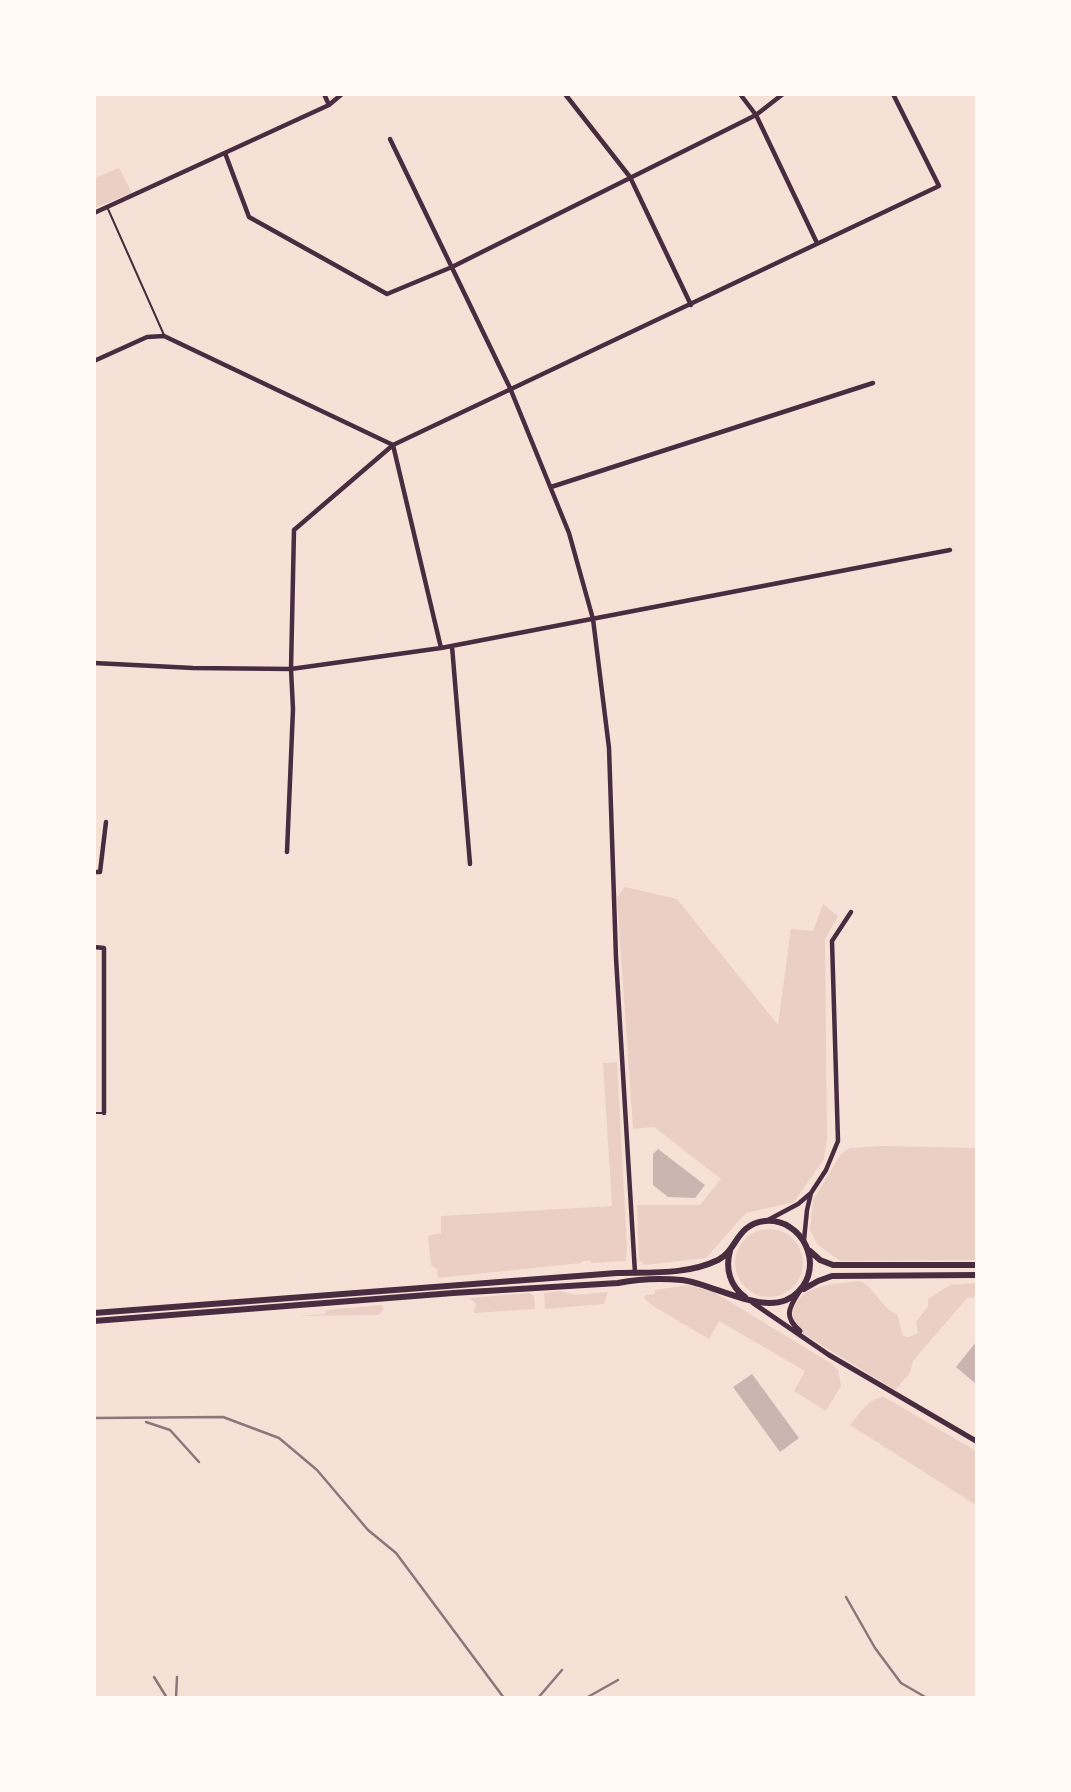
<!DOCTYPE html>
<style>
body{margin:0}
#map{position:relative;width:1071px;height:1792px;overflow:hidden;background:#f7e1d7;font-family:"Fira Sans",sans-serif}
canvas{display:block}
.frame{position:absolute;inset:0;border:96px solid #fffaf5;pointer-events:none}
</style>
<div id="map">
<canvas width="1071" height="1792"></canvas>
<div class="frame"></div>
</div>
<script>
const ctx = document.querySelector('canvas').getContext('2d');
ctx.lineJoin = 'round';
function paint(path, color) { ctx.fillStyle = color; ctx.fill(path, 'evenodd'); }
function trace(path, color, width, dash) { ctx.strokeStyle = color; ctx.lineWidth = width; ctx.lineCap = dash ? 'butt' : 'round'; ctx.setLineDash(dash || []); ctx.stroke(path); }
paint(new Path2D(`
 M119,168L135,199L131,193L95,208V178Z
 M625,887L677,899L778,1025L791,929L813,931L823,904L838,916L825,939L827,1139L824,1159L794,1202L746,1213L706,1258L645,1265L639,1260L637,1205H700L721,1179L654,1127L633,1129L617,897Z
 M617,1062L627,1247L626,1261L591,1263L590,1261H582L581,1263L438,1278L437,1269L431,1265L428,1236L441,1233V1216L612,1206L603,1063Z
 M884,1146L976,1148V1260L840,1261L817,1244L810,1230L813,1200L841,1154L850,1148Z
 M735 1263a34 34 0 1 1 68 0a34 34 0 1 1-68 0Z
 M860,1281C876,1288 880,1308 897,1314L903,1336L908,1337L918,1333L916,1322L928,1306V1299L950,1285L976,1283V1297L967,1298L913,1361L910,1373L895,1390L802,1333C796,1327 793,1322 793,1313C796,1283 839,1284 860,1281Z
 M688,1285L714,1292L832,1364L838,1370L841,1386L826,1411L794,1391L805,1371L719,1321L709,1339L653,1306L644,1298L646,1295L655,1294V1290Z
 M561,1291L575,1295L608,1292L604,1304L545,1309L544,1293Z
 M529,1293L534,1296L535,1309L474,1313L476,1304L470,1298Z
 M381,1305L384,1309L379,1315L298,1316L324,1314L327,1310Z
 M884,1397L976,1451V1505L850,1425C859,1414 869,1398 884,1397Z`), '#ebcfc5');
paint(new Path2D(`
 M658,1149L705,1185L695,1198L668,1197L653,1185V1154Z
 M976,1342V1384L956,1367Z
 M752,1374L799,1438L780,1452L733,1387Z`), '#ccb4b1');
trace(new Path2D(`
 M108,209L164,335
 M94,1113H103`), '#4a2c40', 2);
trace(new Path2D(`
 M324,94L329,105
 M565,94L630,177L691,305
 M740,94L756,115L817,243
 M390,139L510,388L569,533L593,619L609,748L616,958L635,1273
 M225,153L249,217L387,294L452,267L756,115L783,94
 M94,213L329,105L342,94
 M94,361L147,337L164,336L393,445
 M393,445L441,648
 M551,487L873,383
 M452,646L470,864
 M94,663L193,668L291,669L441,648L950,550
 M287,852L293,709L291,669L294,530L393,445L939,186L893,94
 M94,872H100L106,822
 M94,947L104,948V1113
 M768,1220L798,1204L811,1193
 M804,1240L807,1210L811,1193L826,1170L838,1141L832,941L851,912`), '#4a2c40', 4.5);
trace(new Path2D(`
 M799,1292C788,1309 784,1317 800,1331
 M753,1303L829,1355L976,1441`), '#4a2c40', 5);
trace(new Path2D(`
 M730,1251C725,1269 730,1286 745,1297
 M810,1251L820,1260L833,1265H976
 M804,1289L818,1281L832,1276L976,1275
 M94,1313L617,1273C651,1272 687,1275 718,1260C737,1251 736,1224 765,1221C803,1218 825,1266 798,1292C770,1321 716,1284 682,1280C662,1278 638,1279 618,1283L453,1293L94,1321`), '#4a2c40', 6);
trace(new Path2D(`
 M94,1418L223,1417L279,1438L317,1470L368,1530L396,1553L504,1698
 M146,1422L170,1430L199,1462
 M846,1597L875,1648L901,1683L927,1698
 M154,1677L167,1698
 M176,1698L177,1677
 M538,1698L562,1670
 M586,1698L618,1680`), '#8f747c', 2.5);
</script>
